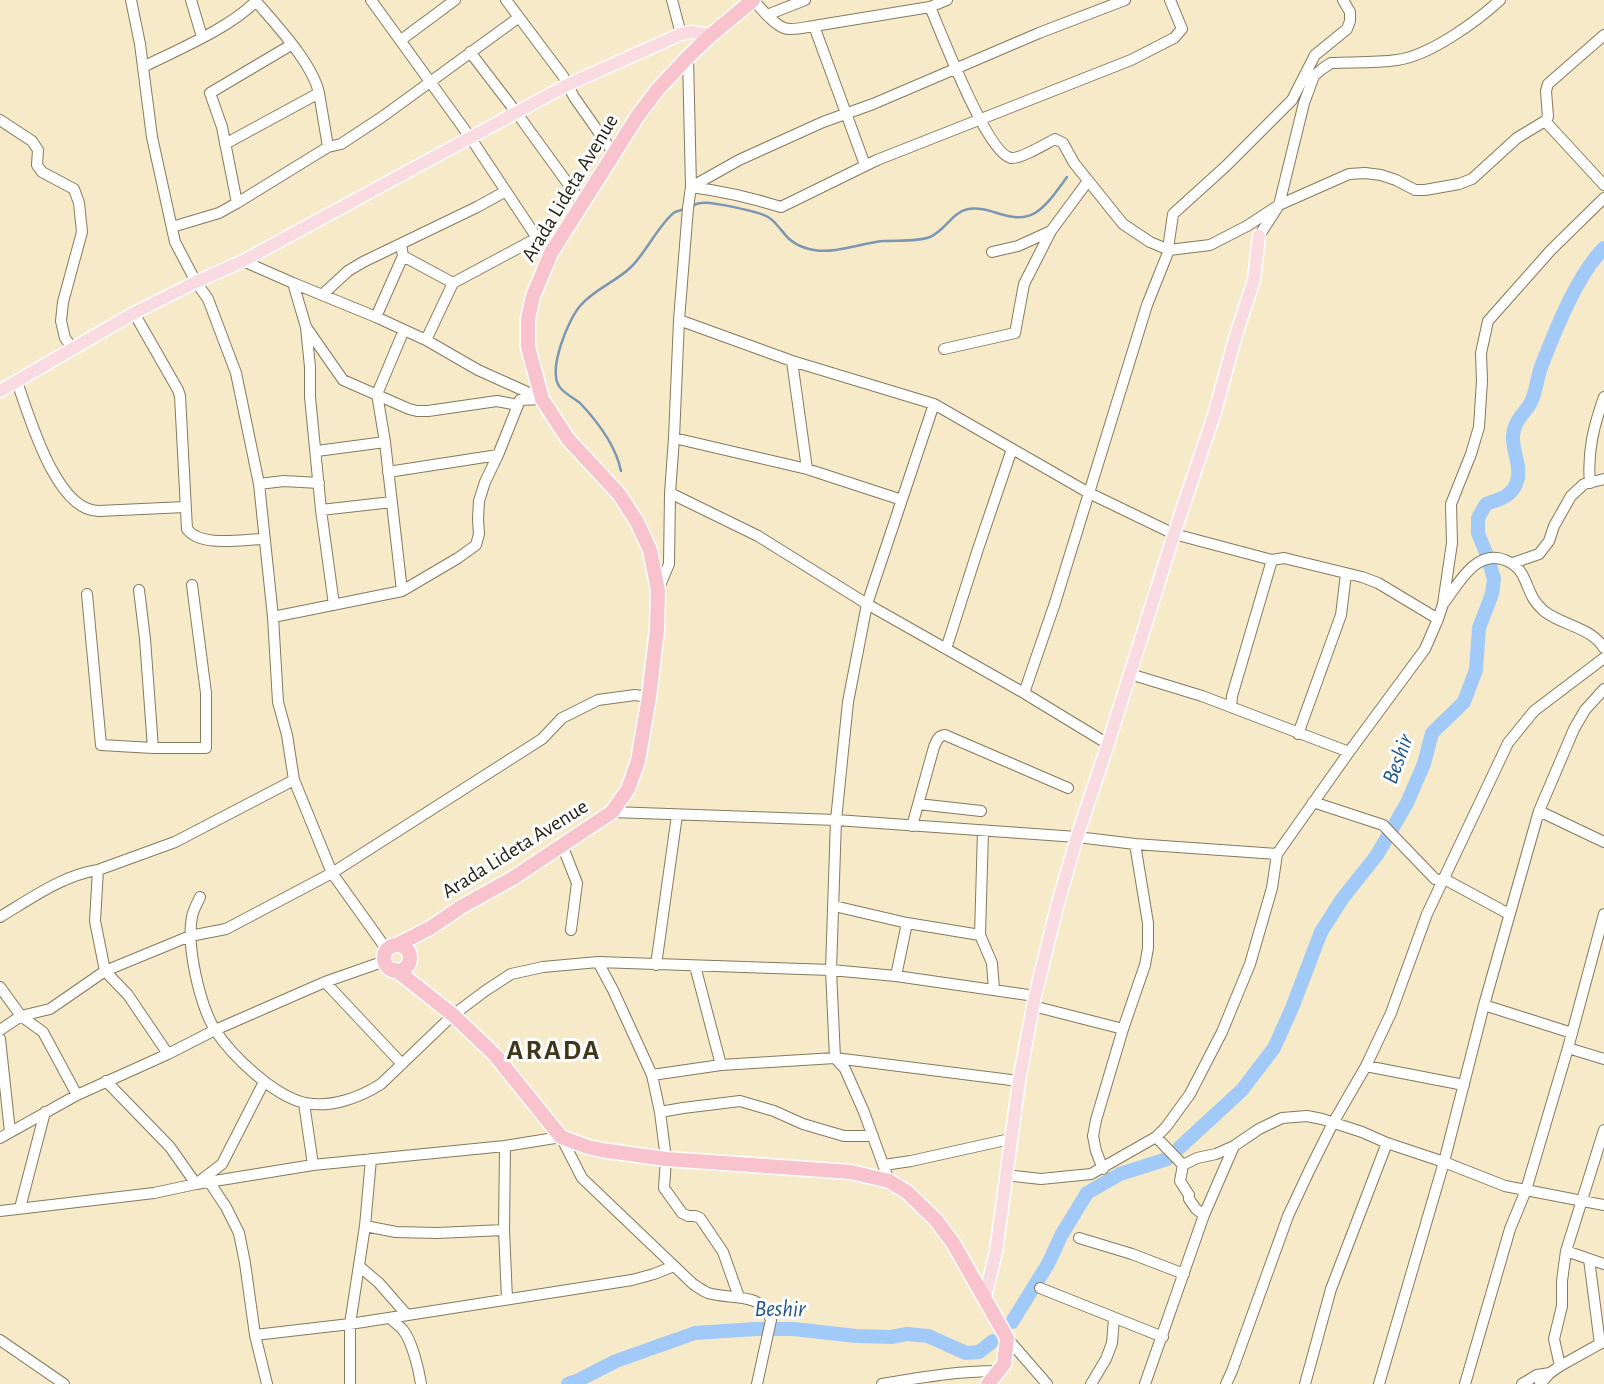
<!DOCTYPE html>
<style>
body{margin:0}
canvas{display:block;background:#f6eac9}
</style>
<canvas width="1604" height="1384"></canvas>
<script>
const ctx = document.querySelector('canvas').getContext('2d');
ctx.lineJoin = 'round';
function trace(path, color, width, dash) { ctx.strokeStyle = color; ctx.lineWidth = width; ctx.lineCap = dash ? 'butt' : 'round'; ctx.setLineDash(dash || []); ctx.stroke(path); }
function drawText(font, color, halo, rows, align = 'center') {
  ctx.font = font + ' "Alegreya Sans",sans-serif'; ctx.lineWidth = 6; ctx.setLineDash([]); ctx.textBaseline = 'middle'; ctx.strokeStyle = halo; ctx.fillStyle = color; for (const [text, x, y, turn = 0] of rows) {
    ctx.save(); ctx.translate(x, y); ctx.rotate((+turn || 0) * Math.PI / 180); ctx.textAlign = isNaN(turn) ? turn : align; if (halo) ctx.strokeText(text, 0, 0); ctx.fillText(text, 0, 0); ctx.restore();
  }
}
trace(new Path2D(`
 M691,207C694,205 698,203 701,203C711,201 760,212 768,217C775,221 778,227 783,232C790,242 802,248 814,250C835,254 862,243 883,241C896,240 918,242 930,237C945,231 952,212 968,209C991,205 1013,226 1035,213C1048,205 1058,189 1067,177
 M621,471C616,446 597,421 580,403C574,398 563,393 559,386C548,369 568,320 580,306C594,289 616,282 631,267C645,254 661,221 675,212C675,212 684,209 685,209`), '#7c97b4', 2.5);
trace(new Path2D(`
 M1179,1148L1242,1090L1274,1048L1292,1008L1321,932L1342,899L1377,855L1407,803L1424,764L1432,733L1464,702L1476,670L1479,628L1492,594L1494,579L1488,558L1478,533V518L1486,504C1497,500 1511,497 1516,484C1523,468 1512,452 1513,436C1514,421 1523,415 1530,404C1536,394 1537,378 1541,367C1555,331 1577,275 1604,248
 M1012,1322L1048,1264L1062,1234L1087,1193L1120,1174L1167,1159
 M568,1384L577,1381L616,1361L695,1333L756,1329H794L856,1336L891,1337L907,1334L928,1336L966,1353L979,1352L993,1341`), '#a1caf8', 14);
const minor = new Path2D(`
 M131,0L140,44L152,137L175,242L196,282L208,299L236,373L259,484L273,617L278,702L287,735L294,780L332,873L387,950
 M191,0L202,37
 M255,0C275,24 312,62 319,93
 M371,0L470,137L537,238L551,253
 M506,0L563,76L574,97L614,154
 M672,0L681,34
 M753,0C761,8 773,24 784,28C792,31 805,27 814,26L865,165
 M1125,0L1039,33L873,104L823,122L739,160L691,187C722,191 752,198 781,207L877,160L1131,60L1174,38L1182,29L1170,0
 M930,7C941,32 987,154 1011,158C1021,159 1045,144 1055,139L1063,143L1074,163L1123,224L1150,242L1169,250L1210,245L1247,226L1279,205L1349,174L1365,173L1381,175L1396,180L1415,190H1425L1459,184L1472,179L1517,138L1545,121L1548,117L1546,91L1548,84L1604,35
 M767,15L805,0
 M814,26L930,7L947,0
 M401,40L455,0
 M470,52L516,112L582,203
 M143,67C177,50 230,28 256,1
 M0,120L32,141L38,150L37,165L42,172L74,189L79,203L82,232L63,302L61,321L65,338L73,349
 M1545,121L1604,185
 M225,144L319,93L328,147
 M237,203L328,147L341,144L382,117L518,18
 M172,227L219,213L237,203L222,127L210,93L291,45
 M1259,236L1279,205L1304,103L1314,76L1322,69L1331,63C1353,62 1375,63 1397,60C1429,56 1476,22 1500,0
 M1168,249L1173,214L1226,166L1292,100L1315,55L1347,29L1350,21V12L1343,0
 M992,252L1018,246L1051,231L1088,181
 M403,256L453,283
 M243,261L293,283L376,317L426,340L478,370L538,397
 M293,283L306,327L310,367V397L321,510L334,605
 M322,295L348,271L363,262L477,207L506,191
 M134,313L178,390L180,396L187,529C201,548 243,539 265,539
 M376,317L403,256L401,244
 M679,320L792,361L934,404L1089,493L1174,534L1272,560L1284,558L1362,577L1378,583L1438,619
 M306,327L343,380L409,409L417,411H428L497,401L518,405
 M426,340L453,283L537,238
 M944,349L1015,333L1024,284L1051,231
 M792,361L807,469
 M17,382C29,415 56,512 99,511L185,507
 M674,438L807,469L902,500
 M317,451L385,442
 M388,472L498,455
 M1590,483C1587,452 1594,425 1604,397
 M259,484L284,481L319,483
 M670,493L758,536L867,604L1024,693L1108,744
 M321,510L392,502
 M1513,563L1539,554L1549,541L1554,526L1571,496L1584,484L1604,479
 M139,590L145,639L153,748
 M658,590L669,564L670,493L674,438L679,320L688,208L691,187L688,57
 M402,591L385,442L377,394L404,330
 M87,594L101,745L153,748H206V693L192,585
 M1444,603C1459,583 1476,549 1505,560C1512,563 1518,567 1522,574C1530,589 1530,599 1544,611C1563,626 1591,627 1604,648
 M273,617L402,591L458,558L476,545L479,534L478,519L479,501L485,482L498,455L520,400L542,399
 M946,649L978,549L1012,449
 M1130,674L1202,696L1349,752
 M1024,693L1055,603L1147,305L1169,250
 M1231,707L1232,696L1272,560
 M1298,734L1341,615L1346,574
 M1313,802L1383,825L1435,879L1448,881L1509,914
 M918,804L981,811
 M1539,811L1604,842
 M612,812L836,820L1077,837L1135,844L1277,854
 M912,826L934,747C937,740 938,736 945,735L1068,788
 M983,831L980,935L992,963L994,990
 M562,845L577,883L571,930
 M98,870L95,921L105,971L128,995L168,1054
 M200,897C197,904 193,910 192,917C186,946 200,1005 215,1030C232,1056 274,1096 305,1103C331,1108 359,1098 381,1084L453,1015L485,991L511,974L543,967L598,962L831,970L896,976L1035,996
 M834,906L907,923L980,935
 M0,917C30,899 63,875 98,870L175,842L294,780
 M598,962L613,990L652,1075L660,1112L666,1159L664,1188L682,1213L688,1216H695L700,1218L723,1252L739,1297
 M656,965L677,815
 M695,966L721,1065
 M896,976L907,923
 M325,982L402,1064
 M0,987L21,1016L43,1032L77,1095
 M1484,1005L1572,1033
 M1033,1006L1123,1029
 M0,1030L21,1016L50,1009L105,971L190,936L226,929L332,873L542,739L562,718L598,700L635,695L649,697
 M0,1039L10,1132
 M1568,1048L1604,1059
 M1366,1066L1464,1085
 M652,1075L721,1065L835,1058L1019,1081
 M106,1081L170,1147L196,1184L222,1164L264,1082
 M304,1103L313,1165
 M660,1112L683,1108L740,1101L774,1111L803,1124L844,1136H873
 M1156,1137L1183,1165
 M0,1138L77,1095L168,1054L215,1030L325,982L385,961
 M505,1146L504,1230L507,1299
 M884,1165L911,1161L1010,1139
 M1103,1169L1096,1151L1093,1136L1096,1120L1123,1029L1145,965L1148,948V923L1135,844
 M1005,1175L1041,1179L1091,1174L1156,1137L1166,1127L1190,1094L1222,1032L1250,964L1272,888L1277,854L1349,752L1425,649L1438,619L1443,604L1452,543L1451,504L1471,454L1479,427L1482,381L1481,353L1488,321L1551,250L1604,198
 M889,1181L864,1112L845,1069L835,1058L831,970L836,820L848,702L867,604L934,404
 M210,1183L226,1207L239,1233L245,1263L255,1335L267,1384
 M20,1208L45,1112
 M0,1211L154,1193L196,1184L313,1165L505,1146L561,1137L582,1178L693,1284C698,1287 703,1291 708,1293C731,1300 762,1291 771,1320L757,1384
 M1204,1215L1196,1209L1189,1199V1195L1180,1181L1183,1165L1197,1158L1216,1154L1234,1146L1259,1129L1282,1118L1307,1116L1322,1119L1362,1132L1387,1143L1444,1162L1505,1186L1604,1205
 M365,1226L396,1232L437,1233L504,1230
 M1079,1238L1132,1254L1184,1274
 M1566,1251L1604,1264
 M1589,1259L1600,1344
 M359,1266L379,1283L407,1315
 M1040,1288L1163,1337
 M390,1318C394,1322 400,1326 403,1330C412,1341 419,1370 421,1384
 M255,1335L350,1324L632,1280L654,1274L674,1266
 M1007,1338L1047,1384
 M0,1340L64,1384
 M1560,1366L1554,1339L1562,1306V1281L1566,1251L1604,1130
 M350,1384V1324L365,1226L371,1159
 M882,1384C923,1377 957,1371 999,1371
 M1091,1384L1106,1359L1112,1343L1114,1318
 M1145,1384L1204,1215L1234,1146
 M1226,1384L1232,1371L1288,1216L1310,1169L1333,1123L1366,1066L1391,1013L1427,914L1508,743L1534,711L1604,658
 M1305,1384L1331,1289L1387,1143
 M1379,1384L1444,1162L1484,1005L1539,811L1574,729L1585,710L1604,689
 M1465,1384L1510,1229L1526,1190L1568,1048L1604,914
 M1522,1384L1537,1375L1550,1373
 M1540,1384L1550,1373L1560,1366L1603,1342`);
const major = new Path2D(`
 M0,391L134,313L196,282L243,261L567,85L681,34L691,32L711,35
 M985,1297L996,1252L1019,1081L1035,996L1057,907L1077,837L1108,744L1174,534L1214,415L1236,335L1254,280L1259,236`);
const highway = new Path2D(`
 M397,945L430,928L461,907L513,878L612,812L628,789L638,761L649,697L657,630L658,590L650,550L637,522L619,494L568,439L542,399L528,347V319L533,296L551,253L637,117L658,89L688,57L711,35L753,0
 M384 958a13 13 0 1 1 26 0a13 13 0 1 1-26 0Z
 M396,970L453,1015L495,1055L561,1137L588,1147L601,1150L666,1159L851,1172L889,1181L907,1192L936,1220L953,1243L1007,1338L1004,1364L988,1384`);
trace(minor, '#857a5c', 12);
trace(major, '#fff', 15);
trace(highway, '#fff', 17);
trace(minor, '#fff', 10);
trace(major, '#fbdbe2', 12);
trace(highway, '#f9c3ce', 14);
drawText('21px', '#252114', '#fff', [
 ["Arada Lideta Avenue",570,188,-59],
 ["Arada Lideta Avenue",515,849,-32]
]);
drawText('italic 23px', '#1c548c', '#fff', [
 ["Beshir",1398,759,-70],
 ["Beshir",780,1309]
]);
ctx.letterSpacing = '2px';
drawText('bold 28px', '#40361a', '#fff', [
 ["ARADA",554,1051]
]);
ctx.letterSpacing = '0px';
</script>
